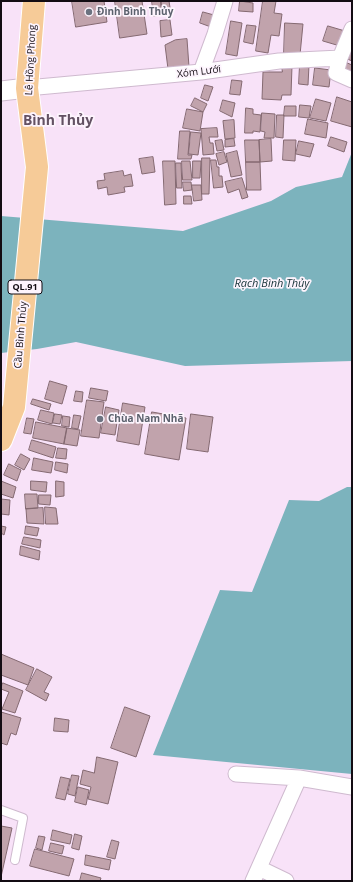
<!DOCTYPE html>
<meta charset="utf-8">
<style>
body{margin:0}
#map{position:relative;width:353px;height:882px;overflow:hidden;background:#f8e2f8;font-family:"Open Sans",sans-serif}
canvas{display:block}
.frame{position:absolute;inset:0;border:2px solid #130c13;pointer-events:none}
</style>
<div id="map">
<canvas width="353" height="882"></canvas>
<div class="frame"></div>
</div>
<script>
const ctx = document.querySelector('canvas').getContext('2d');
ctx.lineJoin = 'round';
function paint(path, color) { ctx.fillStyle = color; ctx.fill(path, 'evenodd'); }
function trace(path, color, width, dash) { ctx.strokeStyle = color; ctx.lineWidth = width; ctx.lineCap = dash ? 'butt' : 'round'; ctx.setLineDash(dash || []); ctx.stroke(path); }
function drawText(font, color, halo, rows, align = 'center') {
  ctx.font = font + ' "Open Sans",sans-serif'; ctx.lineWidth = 3.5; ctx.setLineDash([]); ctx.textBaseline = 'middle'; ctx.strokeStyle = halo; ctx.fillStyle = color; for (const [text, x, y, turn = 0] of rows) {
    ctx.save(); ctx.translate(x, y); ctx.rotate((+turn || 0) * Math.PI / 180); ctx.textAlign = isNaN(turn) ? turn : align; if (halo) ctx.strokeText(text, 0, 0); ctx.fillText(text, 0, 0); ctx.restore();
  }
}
paint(new Path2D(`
 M352,152V361L185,366L76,342L37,349L1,353V216L183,231L271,201L296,187L342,177Z
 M347,487H352V774L153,755L220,590L252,592L289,500L319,501Z`), '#7cb3bd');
const building = new Path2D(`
 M72,1H104L107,22L76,27Z
 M115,1H142L147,34L120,38Z
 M152,1H161L162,15L154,16Z
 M161,1H169L171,14L162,15Z
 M240,1L253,3V12L239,11Z
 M263,1H276L274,13L282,14L279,36L271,35L268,53L256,51Z
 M203,12L214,15L211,27L200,23Z
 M170,20L172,35L161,37L160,21Z
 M231,21L242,23L237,56L226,54Z
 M285,23L303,24L300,55L284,54Z
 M247,25L256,26L253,44L244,42Z
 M328,26L345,31L340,46L323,41Z
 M187,39L189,67L168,69L165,45L175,40Z
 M348,50L352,52V61L345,58Z
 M345,62L352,65V74L342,69Z
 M300,64L309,65L308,85L299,84Z
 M282,66H292L291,95H282L281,100L262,99L263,72H282Z
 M315,68L331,70L329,87L313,85Z
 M232,80L242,81L240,95L230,94Z
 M205,85L213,87L208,101L201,98Z
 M337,97L352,102V127L331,121Z
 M195,98L207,104L203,112L191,106Z
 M316,99L331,103L326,121L310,118Z
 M223,100L235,103L232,117L220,111Z
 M300,105L311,106L309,118L299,117Z
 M285,106H296V116H284Z
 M246,108L253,109V114L261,115L260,132L253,131V133H245Z
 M187,109L203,112L200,131L183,128Z
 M262,113L275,114L274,138H264L265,132L261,131Z
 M277,115H284L283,138L276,137Z
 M308,119L328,123L326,138L305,134Z
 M234,120L235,138L225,139L223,121Z
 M217,128L218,137H209L210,143H213L214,154L203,155L201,129Z
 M180,131H190L188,155H192L191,159H178Z
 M191,132L201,133L198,155L189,154Z
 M331,137L347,142L344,152L328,146Z
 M234,139L235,146L225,147V140Z
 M271,139L272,161L260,162L259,140Z
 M222,140L224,150L217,151L215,141Z
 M245,140H259L260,162H246Z
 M284,140H296L295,161L283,160Z
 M299,141L314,144L310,157L296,154Z
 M237,151L242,175L231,177L226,154Z
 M224,152L227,162L219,165L216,154Z
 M153,157L155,172L142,174L139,159Z
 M202,158H210L209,194H202Z
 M211,160H216L217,167H219V176H222L223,187L214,188Z
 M163,161H175L176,204L165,205Z
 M182,161H190L192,180H183Z
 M193,161H201L200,178H193Z
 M246,162H260L261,190H247Z
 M176,163H181L182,188H177Z
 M123,171L124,176L131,174L133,186L124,187L125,192L108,195L107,187L98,189L97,181L105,180L104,174Z
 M242,178L248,197L242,199L239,189L228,193L225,182Z
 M183,182H191L192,190L184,191Z
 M192,185H201L202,200L194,201Z
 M184,196H191L192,204H184Z
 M50,381L67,386L62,404L45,399Z
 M91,388L108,391L106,401L89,398Z
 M76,391L83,392L82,402L74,401Z
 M33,399L51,404L49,410L31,404Z
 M87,400L104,402L99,438L81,436Z
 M123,403L145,407L139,445L117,441Z
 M106,407L119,410L115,435L101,433Z
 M41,410L54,413L52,424L38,420Z
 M152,412L186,418L179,460L145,454Z
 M55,414L62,415L60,424L53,423Z
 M191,414L213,417L208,452L187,449Z
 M74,415L81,416L78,429L72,428Z
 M63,416L70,417L69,427L62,426Z
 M27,418L34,419L31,434L24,433Z
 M36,422L67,428L64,444L33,438Z
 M67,428L80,430L77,446L64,444Z
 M32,440L56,447L53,458L29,450Z
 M58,448L67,449L66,459L56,458Z
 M21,454L30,459L24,470L15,465Z
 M34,458L53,462L51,473L32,470Z
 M56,462L68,464L67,473L55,470Z
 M9,464L21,470L17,481L4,475Z
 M1,481L16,487L13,498L1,494Z
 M31,481L47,482L46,492L31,490Z
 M56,481L64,482V496L56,497Z
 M25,494H37L38,508L26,509Z
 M39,495H51L50,505L39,504Z
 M1,499L10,500L9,515L1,514Z
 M45,507L56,508L58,524H46Z
 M43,508L44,524L27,523L26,509Z
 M1,526L6,527L4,535L1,533Z
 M26,526L39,528L37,536L25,534Z
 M24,537L41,540L40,548L22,544Z
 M21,546L40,551L39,560L20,555Z
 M1,654L34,668L28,685L1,675Z
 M37,669L52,677L44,692L49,694L46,701L26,690Z
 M3,683L23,691L15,713L2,709L9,692L1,689Z
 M125,707L150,716L136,757L111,748Z
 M1,712L21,718L16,735L11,733L7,745L1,743Z
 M55,718L69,720L68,732L54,731Z
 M97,757L118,762L108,804L88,799L91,787L80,784L83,770L94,773Z
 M72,775L79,776L75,796L68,794Z
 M61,777L70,779L65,800L56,798Z
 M78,787L89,790L86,805L75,802Z
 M1,826L12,828L1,877Z
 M53,830L72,835L70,844L51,840Z
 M75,834L82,836L79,850L72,848Z
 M39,836L45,837L42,850L36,848Z
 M112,840L119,842L115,859L107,857Z
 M51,843L64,846L62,854L49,851Z
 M35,849L74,859L69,876L30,866Z
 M86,855L111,860L109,870L85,865Z
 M82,873L101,878L100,881H80Z`);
paint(building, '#c1a3ac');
trace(building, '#846971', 1);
const service = new Path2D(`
 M1,810L23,818L15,860`);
const minor = new Path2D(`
 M340,58L352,29
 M201,72L215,34L225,1
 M27,88L201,72L279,61L340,58L336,73L352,80
 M236,774L299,778L352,787
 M259,868L286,881
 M253,881L299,778`);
const tertiary = new Path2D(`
 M1,91L27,88`);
const trunk = new Path2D(`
 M1,440L14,407L37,167L27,88L34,1`);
trace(service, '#cfbacf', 10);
trace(minor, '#cfbacf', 17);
trace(tertiary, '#cfbacf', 21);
trace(trunk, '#fff', 24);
trace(service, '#fff', 8);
trace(minor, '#fff', 15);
trace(tertiary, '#fff', 19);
trace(trunk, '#f6cb98', 22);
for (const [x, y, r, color] of [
 [89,12,4,"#6b7280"],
 [100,419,4,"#6b7280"]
]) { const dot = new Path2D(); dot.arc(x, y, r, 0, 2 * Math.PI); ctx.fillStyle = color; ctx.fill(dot); trace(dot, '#fdf4fd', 1.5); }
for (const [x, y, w] of [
 [25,287,34]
]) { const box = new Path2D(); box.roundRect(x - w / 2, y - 7, w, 14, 3); ctx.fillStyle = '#fdf4fd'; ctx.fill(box); trace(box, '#130c13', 1); }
drawText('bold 9px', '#130c13', null, [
 ["QL.91",25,287]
]);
drawText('bold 10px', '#5b616d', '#fdf4fd', [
 ["Đình Bình Thủy",97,12],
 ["Chùa Nam Nhã",108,419]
], 'left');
drawText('10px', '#130c13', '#fdf4fd', [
 ["Lê Hồng Phong",31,60,-87],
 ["Xóm Lưới",199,72,-7],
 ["Cầu Bình Thủy",21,335,-85]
]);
drawText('italic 11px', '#153237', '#fdf4fd', [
 ["Rạch Bình Thủy",272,284]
]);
drawText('bold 14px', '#635163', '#fdf4fd', [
 ["Bình Thủy",58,121]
]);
</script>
